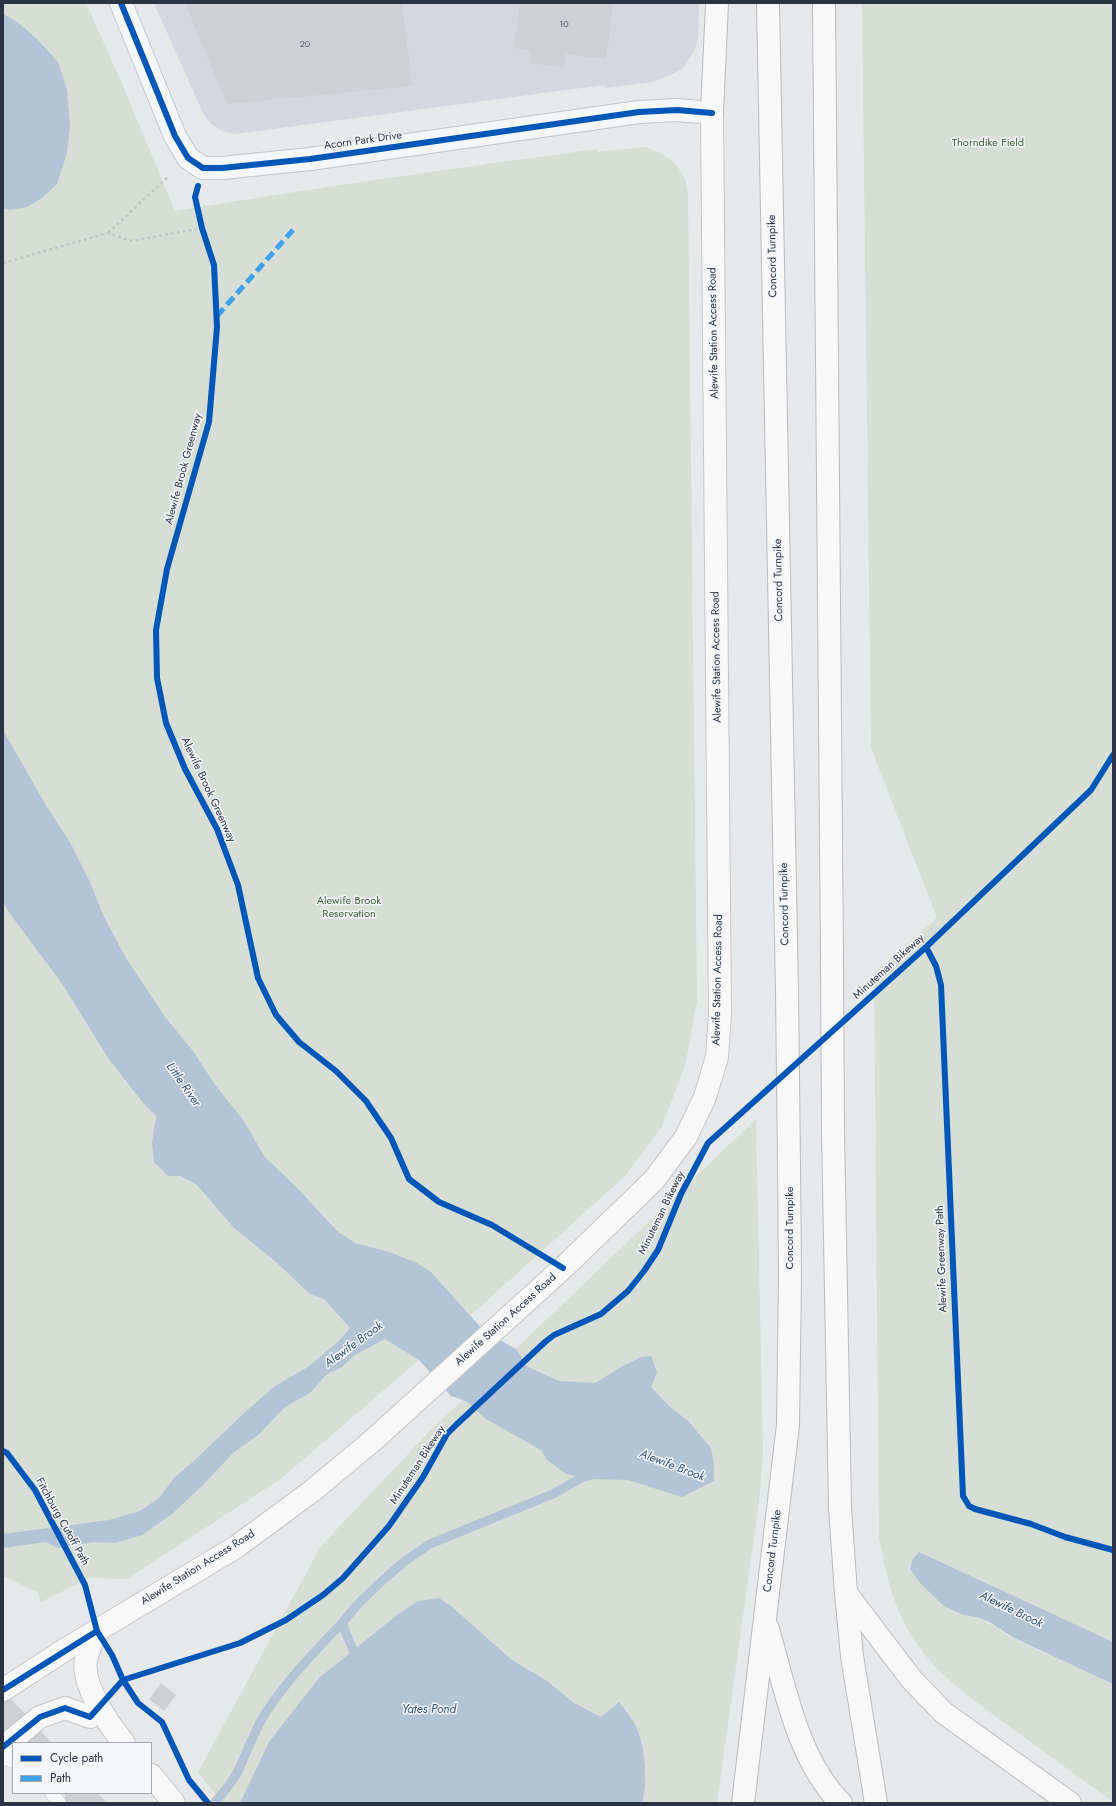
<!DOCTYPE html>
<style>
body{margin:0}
#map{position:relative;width:1116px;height:1806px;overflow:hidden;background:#e6e8ea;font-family:Jost,sans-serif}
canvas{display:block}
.frame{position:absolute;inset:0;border:4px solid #2b3445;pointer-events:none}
.legend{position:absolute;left:12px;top:1742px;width:140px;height:52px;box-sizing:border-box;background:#f4f6f9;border:1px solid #a4a8b1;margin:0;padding:5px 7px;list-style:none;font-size:12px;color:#2b3445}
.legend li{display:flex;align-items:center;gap:8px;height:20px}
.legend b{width:20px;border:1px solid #a4a8b1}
</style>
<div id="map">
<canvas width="1116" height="1806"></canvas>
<div class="frame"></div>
<ul class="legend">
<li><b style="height:5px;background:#0057b8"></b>Cycle path</li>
<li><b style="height:5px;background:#3ea3ec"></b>Path</li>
</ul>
</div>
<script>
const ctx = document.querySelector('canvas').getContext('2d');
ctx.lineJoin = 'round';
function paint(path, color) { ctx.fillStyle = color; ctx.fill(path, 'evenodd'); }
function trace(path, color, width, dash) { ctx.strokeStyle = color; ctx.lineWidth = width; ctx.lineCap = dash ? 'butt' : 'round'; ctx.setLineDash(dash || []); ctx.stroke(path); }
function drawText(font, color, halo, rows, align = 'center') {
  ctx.font = font + ' Jost,sans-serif'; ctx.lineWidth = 3; ctx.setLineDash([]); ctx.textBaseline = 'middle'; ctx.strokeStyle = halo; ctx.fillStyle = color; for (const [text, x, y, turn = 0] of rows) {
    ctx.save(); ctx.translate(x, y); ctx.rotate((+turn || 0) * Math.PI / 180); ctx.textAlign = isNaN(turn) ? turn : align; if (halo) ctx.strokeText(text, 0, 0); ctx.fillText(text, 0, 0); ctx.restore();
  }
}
paint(new Path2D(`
 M154,3H699L698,38L694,52L683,68L672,74L653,82L605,88L604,85L235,134L222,131L211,124L203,113Z`), '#d4d7dd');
paint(new Path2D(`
 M3,3H86L123,86L175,211C315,188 456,168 597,149V152L646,147L662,154L675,163L685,178L688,195L697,1002L685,1066L662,1126L625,1176L480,1307L282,1478L127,1579L89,1578L41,1602L37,1592L3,1576Z
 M862,3H1113V1642L982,1582L963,1615C989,1619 994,1629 1015,1639C1047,1655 1081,1668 1113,1684V1802C1079,1777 1044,1752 1010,1727C978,1703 943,1680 919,1647C895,1614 886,1577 879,1537L874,973L937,918L871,748Z
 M756,1119L763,1455L759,1501L717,1803H222L198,1772L321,1546L427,1434Z`), '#d6ded6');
paint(new Path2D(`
 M3,14L16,21L37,39L58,62L67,90L70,125L67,153L57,184L42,198L27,207L10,210L3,208Z
 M3,730L47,807L71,844L89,880L104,917L126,958L165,1017L193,1051L216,1086L244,1121L264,1156L299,1190L337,1231L355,1243L389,1252L415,1262L430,1271L485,1332L516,1349L528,1367L559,1381L595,1383L621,1367L641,1357L651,1356L657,1373L651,1387L669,1406L689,1422L711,1448L714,1463V1481L682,1497L628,1480L592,1479L566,1474L547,1460L541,1450L486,1419L468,1402L451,1396L419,1360L385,1339L355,1355L341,1368L327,1374L310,1393L285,1407L258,1435L233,1453L202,1486L172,1514L142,1535L115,1543L94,1542L58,1548L46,1542L3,1548V1534L109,1520L140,1511L159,1498L175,1477L195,1460L244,1413L275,1386L308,1367L339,1341L350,1328L324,1299L310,1294L275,1261L234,1228L197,1185L180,1176H168L154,1162L152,1142L156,1116L144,1104L108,1058L63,985L8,911L3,902Z
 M919,1552L1113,1642V1684L1014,1638L989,1622L976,1617L963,1615L944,1606L921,1584L910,1569L913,1559Z
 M439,1598L452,1607L512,1660L547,1681L574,1703L601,1717L619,1702C626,1711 634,1721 638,1731C645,1750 648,1784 642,1803H240L269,1742L319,1678L397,1615L418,1601Z`), '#b4c4d5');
trace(new Path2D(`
 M353,1650L342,1623L358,1604L383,1580L405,1561L430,1544L553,1494L581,1478L592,1475
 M215,1802C223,1793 231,1784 237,1773C247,1753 254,1731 266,1712C288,1679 315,1651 342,1623`), '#b4c4d5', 9);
paint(new Path2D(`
 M185,3H402L412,86L227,104Z
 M520,3H613L606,59L565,54L564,67L530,63L531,50L514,48Z
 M161,1683L176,1695L164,1711L149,1699Z
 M3,1690L52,1743H13V1758L3,1753Z
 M63,1793H98L107,1803H58L66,1796Z`), '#ced0d3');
const service = new Path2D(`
 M3,1758L13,1761
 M51,1793L59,1802`);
const minor = new Path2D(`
 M121,3L175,136L188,158L203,168H222L310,159L639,112L677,110L712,113`);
const secondary = new Path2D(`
 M97,1631C93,1640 88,1650 86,1660C81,1684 109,1725 124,1743
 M3,1690L66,1649L236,1547L312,1491L371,1442L563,1268L654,1180L686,1137L705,1097L717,1057L720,1015L712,113
 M3,1747L40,1717L65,1708L90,1717
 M151,1775L174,1803`);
const trunk = new Path2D(`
 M768,3L787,991
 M712,113L717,3
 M846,1593L852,1656L876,1803
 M768,1629C785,1687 797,1759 841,1803
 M743,1803L788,1425L790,1277L789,1163`);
const motorway = new Path2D(`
 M824,3L832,958
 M833,1131L840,1507L846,1593L912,1680L944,1713L1070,1803`);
trace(service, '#c4c6c8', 14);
trace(minor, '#c4c6c8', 24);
trace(secondary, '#c4c6c8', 24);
trace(trunk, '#b8bbbf', 24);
trace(motorway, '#b8bbbf', 24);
trace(new Path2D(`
 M108,233L169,176
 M3,263L108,233L131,241L202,228`), '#c5c6ca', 2.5, [3, 3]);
trace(service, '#f5f6f7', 13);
trace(minor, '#f5f6f7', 22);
trace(secondary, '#f8f8f8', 22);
trace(trunk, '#f8f8f8', 22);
trace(motorway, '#f8f8f8', 22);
const trunkBridge = new Path2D(`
 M787,991L789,1163`);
const motorwayBridge = new Path2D(`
 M832,958L833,1131`);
trace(trunkBridge, '#b8bbbf', 24, []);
trace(motorwayBridge, '#b8bbbf', 24, []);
trace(trunkBridge, '#f8f8f8', 22);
trace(motorwayBridge, '#f8f8f8', 22);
trace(new Path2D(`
 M217,316L293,230`), '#3ea3ec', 5, [10, 5]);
trace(new Path2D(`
 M121,3L175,136L188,158L203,168H222L310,159L639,112L677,110L712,113
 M198,186L195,197L202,228L214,265L217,327L209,422L167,569L156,630L157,678L166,723L185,769L217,829L238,885L258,978L276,1015L299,1042L336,1071L366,1101L391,1138L409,1179L439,1202L492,1225L563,1268
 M926,947L936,966L941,985L963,1496L969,1506L975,1509L1031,1524L1065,1537L1113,1550
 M3,1451L7,1453L35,1490L85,1585L97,1631L112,1655L123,1680L138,1703L162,1722L189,1780L208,1803
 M3,1690L97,1631
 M3,1747L40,1717L65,1708L90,1717L123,1680L240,1643L286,1620L323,1595L343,1578L389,1526L423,1477L447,1434L456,1425L545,1342L554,1335L601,1314L628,1291L644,1271L658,1250L681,1194L708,1143L926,947L1091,790L1113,755`), '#0057b8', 6);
drawText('9px', '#545c69', null, [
 ["10",564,25],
 ["20",305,45]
]);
drawText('11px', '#2b3445', '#f4f6f9', [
 ["Acorn Park Drive",363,141,-8],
 ["Concord Turnpike",773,256,-91],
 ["Alewife Station Access Road",714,333,-91],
 ["Alewife Brook Greenway",184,469,-75],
 ["Concord Turnpike",779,580,-91],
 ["Alewife Station Access Road",717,657,-91],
 ["Alewife Brook Greenway",208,790,65],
 ["Concord Turnpike",785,904,-91],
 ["Minuteman Bikeway",889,967,-42],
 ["Alewife Station Access Road",718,980,-89],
 ["Minuteman Bikeway",662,1213,-64],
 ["Concord Turnpike",790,1228,-90],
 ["Alewife Greenway Path",942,1259,-92],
 ["Alewife Station Access Road",506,1320,-42],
 ["Minuteman Bikeway",418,1465,-57],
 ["Fitchburg Cutoff Path",62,1522,61],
 ["Concord Turnpike",773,1551,-83],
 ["Alewife Station Access Road",198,1568,-32]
]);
drawText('11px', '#3f6138', '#f4f6f9', [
 ["Thorndike Field",988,143],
 ["Alewife Brook",349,901],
 ["Reservation",349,914]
]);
drawText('italic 12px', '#34527a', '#f4f6f9', [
 ["Little River",183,1085,55],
 ["Alewife Brook",354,1345,-36],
 ["Alewife Brook",672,1466,21],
 ["Alewife Brook",1011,1610,26],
 ["Yates Pond",429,1710]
]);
</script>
